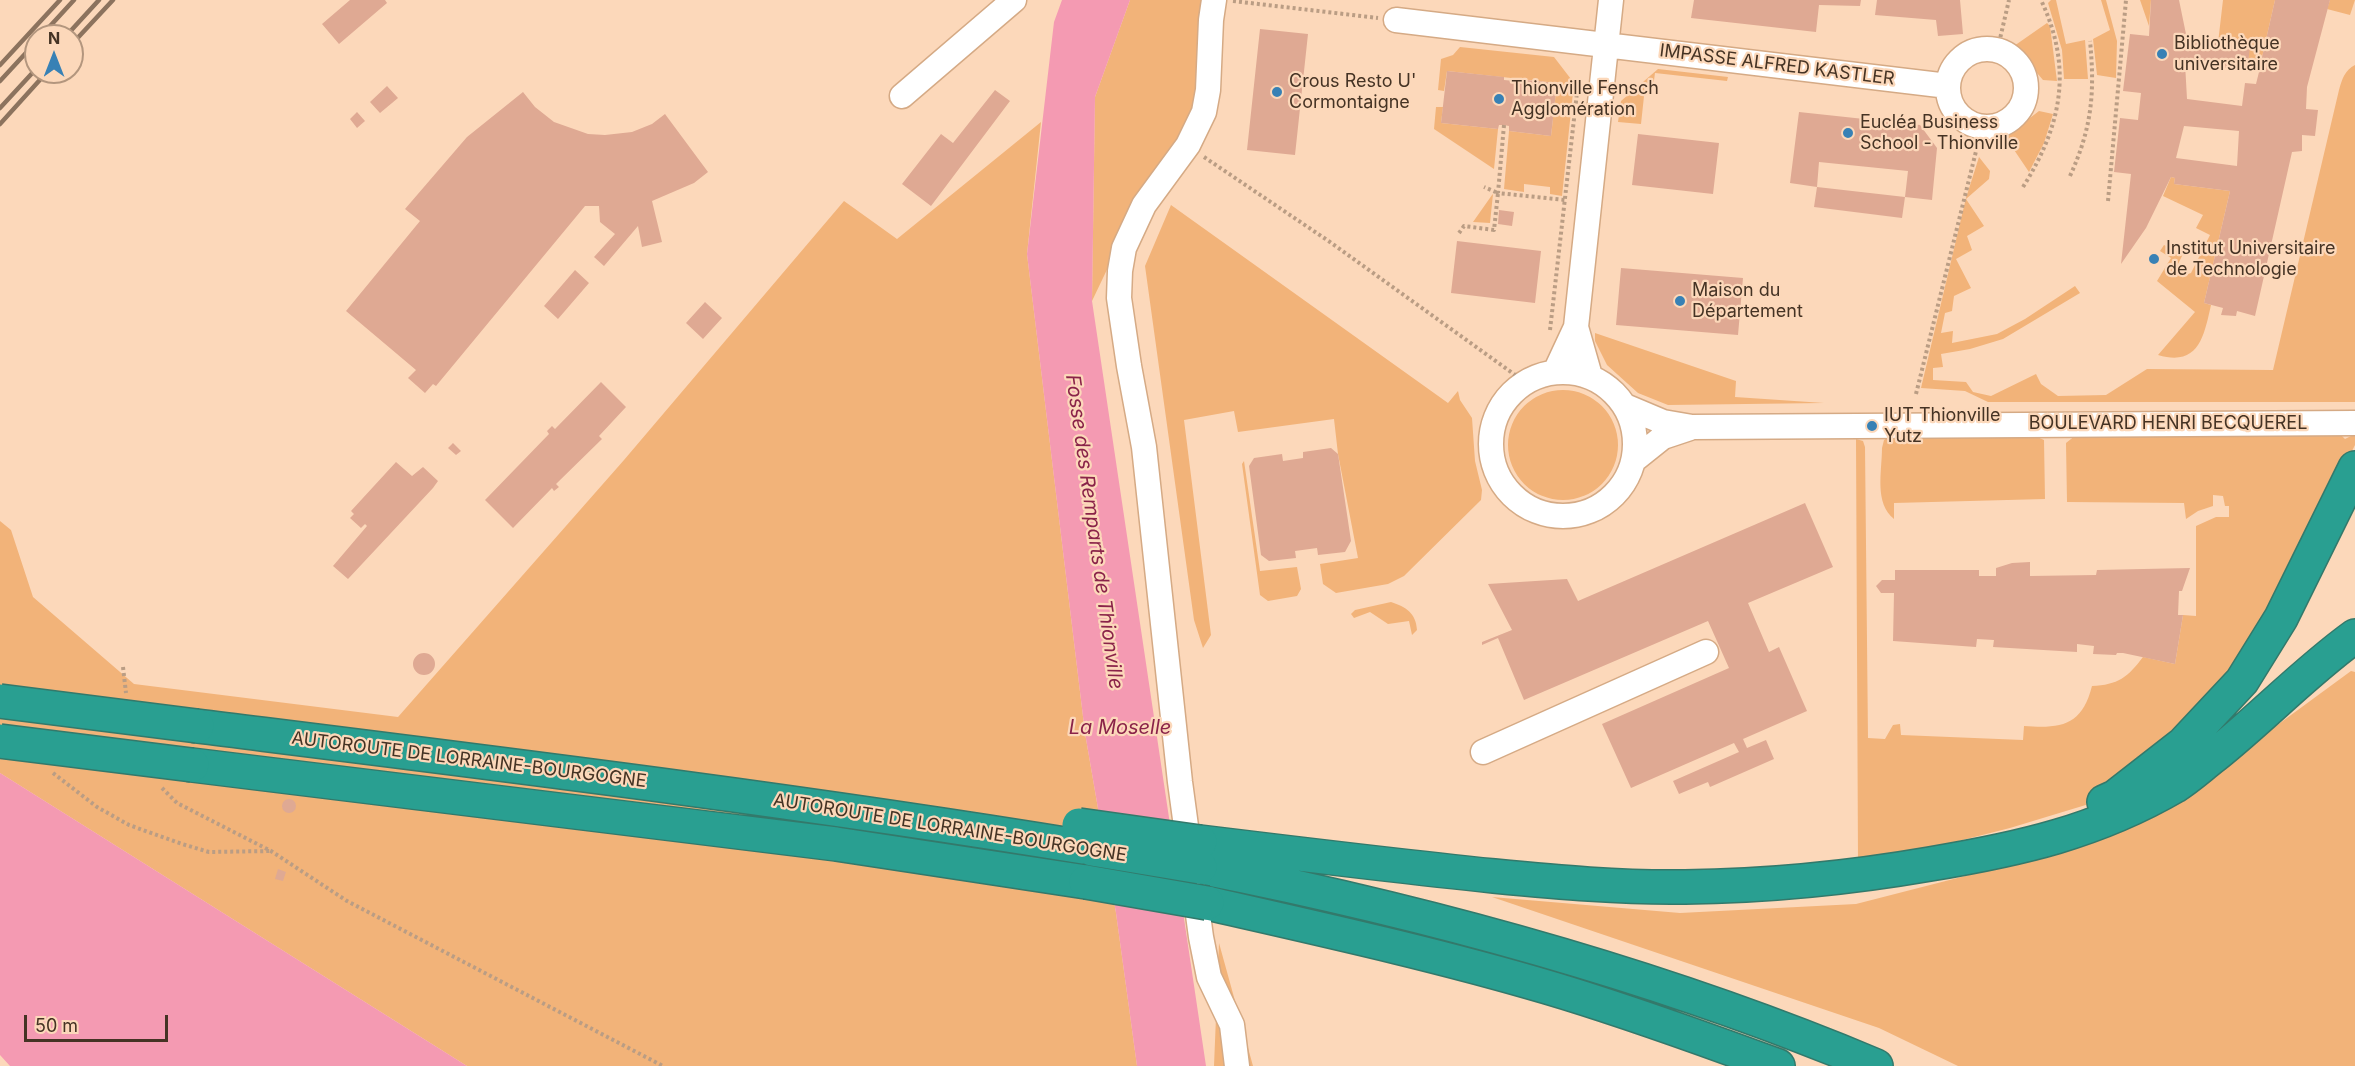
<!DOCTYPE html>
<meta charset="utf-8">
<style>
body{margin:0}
#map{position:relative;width:2355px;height:1066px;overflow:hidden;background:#fcd8ba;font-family:Inter,sans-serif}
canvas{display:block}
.north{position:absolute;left:24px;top:24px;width:60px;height:60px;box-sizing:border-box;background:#fcd8ba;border:2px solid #b3967e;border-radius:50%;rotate:0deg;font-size:16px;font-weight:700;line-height:24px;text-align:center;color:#453324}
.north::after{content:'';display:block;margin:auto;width:21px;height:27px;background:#3881b5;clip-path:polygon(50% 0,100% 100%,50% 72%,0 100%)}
.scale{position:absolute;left:24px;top:1015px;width:144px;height:27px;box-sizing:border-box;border:3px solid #453324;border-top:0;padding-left:8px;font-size:18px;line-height:21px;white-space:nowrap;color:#453324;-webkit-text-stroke:4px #fcd8ba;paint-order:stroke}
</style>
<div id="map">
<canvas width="2355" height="1066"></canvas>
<div class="north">N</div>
<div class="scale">50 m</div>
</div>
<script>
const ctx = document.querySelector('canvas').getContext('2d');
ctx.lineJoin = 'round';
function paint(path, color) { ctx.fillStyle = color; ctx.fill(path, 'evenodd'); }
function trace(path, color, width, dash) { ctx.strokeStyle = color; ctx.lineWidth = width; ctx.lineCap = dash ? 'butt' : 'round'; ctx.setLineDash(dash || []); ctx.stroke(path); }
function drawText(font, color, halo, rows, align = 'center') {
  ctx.font = font + ' Inter,sans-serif'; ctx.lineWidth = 4.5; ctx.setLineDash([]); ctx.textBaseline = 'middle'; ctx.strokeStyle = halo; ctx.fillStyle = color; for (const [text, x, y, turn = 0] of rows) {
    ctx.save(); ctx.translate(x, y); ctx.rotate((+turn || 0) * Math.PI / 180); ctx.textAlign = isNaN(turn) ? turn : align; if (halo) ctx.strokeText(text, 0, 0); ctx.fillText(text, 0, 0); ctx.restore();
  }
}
paint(new Path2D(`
 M1130,0H1208L1197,101L1187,135L1124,234L1092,301L1095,97Z
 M2051,0H2056L2066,44L2085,40L2088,79H2064L2062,50L2048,3Z
 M2101,0H2106L2117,41L2116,78L2097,75L2093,39L2110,30Z
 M2140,0H2151L2149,26Z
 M2223,0H2275L2260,66L2248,64L2249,46L2218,43Z
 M2330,0H2355L2350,15L2327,9Z
 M2047,23L2050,26L2057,81L2043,80L2014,46Z
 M1460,47L1554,57L1574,83L1562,196L1550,194V187L1524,184V192L1504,189L1509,131L1551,136L1557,83L1447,71L1444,91L1438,90L1441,59L1453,55Z
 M2355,65V402H1988L1965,391L1921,388L1966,198L1979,157L1990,171L1989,179L1966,199L1984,226L1967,236L1972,250L1956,259L1971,288L1954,296L1952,311L1945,313L1941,333L1953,331L1952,343L1997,334L2025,319L2075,286L2080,293L2003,339L1970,349L1941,354L1943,367L1933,368V380L1966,382L1973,392L1991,396L2036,374L2041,384L2058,396L2106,395L2147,369L2273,370L2339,90C2342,79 2345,70 2355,65Z
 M1658,69L1728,77L1727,81L1655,73L1653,88L1645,87L1641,124L1618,122L1621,101Z
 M1436,107H1443L1441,123L1498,129L1494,169L1434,129Z
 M2039,111L2053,114L2044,143L2029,172L2008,141L2001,140Z
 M1041,122L1027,254L1085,733L1116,913L1137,1066H467L0,773V521L11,530L33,597L134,684L398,717L624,460L844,201L897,239Z
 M2171,177L2175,178L2174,184L2230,191L2204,303L2211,305C2204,336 2199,367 2158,355L2195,312L2157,281L2171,258L2160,251L2164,245L2183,254L2177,266L2188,274L2191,273L2210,235L2196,228L2203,215L2163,196Z
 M1493,194L1490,223L1473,222L1492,195Z
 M1171,205L1448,403L1458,391L1460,400L1472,418L1475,461L1482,490L1481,500L1404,576L1388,584L1336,593L1323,584L1320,564L1358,558L1338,454L1334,419L1238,432L1234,411L1184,420L1211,635L1203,648L1194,620L1145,266Z
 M1595,333L1736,381L1735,397L1824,403L1668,405L1638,393L1607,365L1595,341Z
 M1508 445a55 55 0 1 1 110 0a55 55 0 1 1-110 0Z
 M2339,433L2345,439L2355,434V445L2257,639L2198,714L2089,804L2010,828L1927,849L1858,860L1856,439L1863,441L1865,447L1868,738L1885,739L1893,725L1900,724L1901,735L2023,740L2024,726C2062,729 2082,725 2092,686C2118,685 2128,677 2143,657L2175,664L2183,615L2196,616V526L2216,517H2229V506H2225L2223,496L2213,495V506L2198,511L2186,519L2184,503L2067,502L2066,443L2076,435Z
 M2033,435L2044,440L2045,499L1894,503V519C1874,503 1882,472 1882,448L1884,440L1890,436Z
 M1244,461L1260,571L1297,567L1301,589L1297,596L1268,601L1260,595L1242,464Z
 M1391,602C1406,607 1416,613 1417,630L1412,635L1409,621L1388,624L1370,612L1354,618L1351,614L1355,610Z
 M2351,671L2355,672V1066H1958L1879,1028L1492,897L1680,913L1856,904L2008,865L2171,803Z
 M1219,943L1253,1066H1214Z`), '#f2b379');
paint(new Path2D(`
 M1062,0H1130L1095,97L1092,301L1206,1066H1137L1116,913L1085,733L1027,254L1054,22Z
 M0,773L467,1066H10L0,1055Z`), '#f49ab2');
paint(new Path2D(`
 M350,0H385L387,3L339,44L322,24Z
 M1694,0H1861L1860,6L1819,5L1816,32L1691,18Z
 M1877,0H1960L1963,34L1938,36L1936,20L1875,15Z
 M2151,0H2179L2187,39L2250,46L2248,64L2260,66L2275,0H2330L2307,87L2306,109L2318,110L2315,136L2302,135V151L2292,152L2255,316L2237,311L2236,316L2221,315L2223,308L2204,303L2230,191L2174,184L2175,178L2171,177L2146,228L2121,264L2131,174L2114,172L2120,118L2138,120L2141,93L2123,91L2130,34L2149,36ZM2185,63L2194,64L2259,72L2256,84L2245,83L2242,106L2187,99ZM2184,126L2239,131L2237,166L2176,158Z
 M1260,29L1308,34L1295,155L1247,150Z
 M1447,71L1504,77V80L1515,81V79L1557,83L1551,136L1509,131V126L1504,125H1499L1498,129L1441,123Z
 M387,86L398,98L380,113L370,102Z
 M995,90L1010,101L931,206L902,184L941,134L953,143Z
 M523,92L535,107L554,122L588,134L605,135L632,132L652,124L665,114L708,172L694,183L652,201L662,242L642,247L638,226L604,266L594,257L615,234L600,222L599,206H585L436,386L433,384L425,393L408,378L416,370L346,311L420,221L405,209L467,137Z
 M357,112L365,121L357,128L350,119Z
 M1799,112L1920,125L1937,148L1932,200L1905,197L1908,171L1819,162L1817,187L1790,183Z
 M1638,134L1719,143L1713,194L1632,185Z
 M1817,187L1905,197L1902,218L1814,207Z
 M1499,210L1514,212L1512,226L1498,224Z
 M1457,241L1541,251L1535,303L1451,293Z
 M1621,268L1743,278L1738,335L1616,325Z
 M575,270L589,283L558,319L544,306Z
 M705,302L722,318L703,339L686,323Z
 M601,382L626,407L599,436L602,439L556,484L559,487L554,491L552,488L513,528L485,500L549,434L547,431L552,426L555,429Z
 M453,443L461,451L456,455L448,448Z
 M1331,448L1338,454L1351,541L1345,552L1318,555L1317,548L1295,551L1296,558L1269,561L1261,555L1249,466L1254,458L1282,454L1283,461L1303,458V452Z
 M396,462L412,476L423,467L438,481L433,488L348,579L333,566L367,526L365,524L361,528L350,518L354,514L351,511Z
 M1805,503L1833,567L1748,603L1769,652L1779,647L1807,711L1743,739L1747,748L1766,740L1774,759L1710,787L1708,782L1679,794L1673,781L1739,752L1734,743L1631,788L1602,724L1729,668L1708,621L1524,700L1498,638L1482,645V642L1512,630L1488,584L1567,579L1578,601Z
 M2030,562V576L2096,575L2097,570L2190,568L2182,591H2179L2178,615H2183L2175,664L2123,653H2117L2116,655L2093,654L2094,646L2077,644V652L1993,647L1994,640L1977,639L1976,647L1893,641L1894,593H1881L1876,586L1882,580H1895V570H1979V576H1996V568L2012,563Z
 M413 664a11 11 0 1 1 22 0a11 11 0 1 1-22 0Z
 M282 806a7 7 0 1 1 14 0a7 7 0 1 1-14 0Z
 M278,869L286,872L283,881L275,879Z`), '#dfa993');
const minor = new Path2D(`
 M1214,0L1211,20L1208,90L1204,112L1188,145L1144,205L1124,248L1120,271L1119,298L1129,366L1144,447L1180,782L1201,937L1209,977L1232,1025L1237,1066
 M1396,20L1948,86
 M1948 88a39 39 0 1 1 78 0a39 39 0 1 1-78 0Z
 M902,96L1014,0
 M1576,327L1590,376
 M1491 444a72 72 0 1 1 144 0a72 72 0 1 1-144 0Z
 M1555,372L1576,327L1611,0
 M1625,406L1663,422L1692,427L2355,423
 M1633,461L1663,437L1690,428
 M1483,752L1706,652`);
const highway = new Path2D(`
 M197,726C493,763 789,799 1083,847
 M192,765L836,844L1086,882
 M2104,802L2115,797L2183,744L2242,681L2281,618L2355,468
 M1200,842C1298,854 1396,866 1494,876C1557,882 1621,888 1685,887C1767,886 1849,878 1930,864C2020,849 2096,832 2175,786C2189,777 2201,766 2214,756C2263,717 2305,672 2355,636
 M1200,867C1431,913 1659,975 1876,1066
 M1207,903C1321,929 1435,954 1547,987C1625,1010 1702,1038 1778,1066`);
trace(minor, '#d5aa85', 27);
trace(highway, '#33796b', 36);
trace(new Path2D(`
 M1233,1L1378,18
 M1999,43L2009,0
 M1504,125L1498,193L1565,200
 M1204,157L1330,242L1525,382
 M2070,176C2092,128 2095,92 2090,41
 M2023,187C2062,125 2073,68 2041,0
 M2108,201L2126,0
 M1459,233L1464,226L1494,230L1498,193L1484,187
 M1550,330L1578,84
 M1916,394L1982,127
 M123,667L126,693
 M53,773L97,807L129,825L182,844L209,852L271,851
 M162,788L177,803L271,851L347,901L663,1066`), '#ba9d84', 4, [3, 3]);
trace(minor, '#fff', 24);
trace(highway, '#299f91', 33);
trace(new Path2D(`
 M41,36L74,0
 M66,36L99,0
 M72,44L113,0
 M0,65L60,0
 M0,81L36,42
 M0,108L36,69
 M0,124L47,72`), '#8c735e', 4.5);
const highwayBridge = new Path2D(`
 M0,701L197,726
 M0,741L192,765
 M1079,825L1200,842
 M1092,849L1200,867
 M1086,882L1207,903`);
trace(highwayBridge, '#33796b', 36, []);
trace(highwayBridge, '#299f91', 33);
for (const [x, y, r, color] of [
 [2162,54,6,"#3881b5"],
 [1277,92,6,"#3881b5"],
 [1499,99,6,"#3881b5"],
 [1848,133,6,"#3881b5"],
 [2154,259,6,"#3881b5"],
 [1680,301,6,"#3881b5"],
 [1872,426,6,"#3881b5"]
]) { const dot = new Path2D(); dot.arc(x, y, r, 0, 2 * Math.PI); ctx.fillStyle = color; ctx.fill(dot); trace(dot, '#fcd8ba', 2); }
drawText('18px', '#453324', '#fcd8ba', [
 ["Bibliothèque",2174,44],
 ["universitaire",2174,65],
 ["Crous Resto U'",1289,82],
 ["Cormontaigne",1289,103],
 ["Thionville Fensch",1511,89],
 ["Agglomération",1511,110],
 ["Eucléa Business",1860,123],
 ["School - Thionville",1860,144],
 ["Institut Universitaire",2166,249],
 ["de Technologie",2166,270],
 ["Maison du",1692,291],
 ["Département",1692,312],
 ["IUT Thionville",1884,416],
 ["Yutz",1884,437]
], 'left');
drawText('18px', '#453324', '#fcd8ba', [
 ["IMPASSE ALFRED KASTLER",1777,65,7],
 ["BOULEVARD HENRI BECQUEREL",2168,424],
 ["AUTOROUTE DE LORRAINE-BOURGOGNE",469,760,7],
 ["AUTOROUTE DE LORRAINE-BOURGOGNE",950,828,9]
]);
drawText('italic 20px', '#8a2349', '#fcd8ba', [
 ["Fosse des Remparts de Thionville",1094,532,82],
 ["La Moselle",1120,728]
]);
</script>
